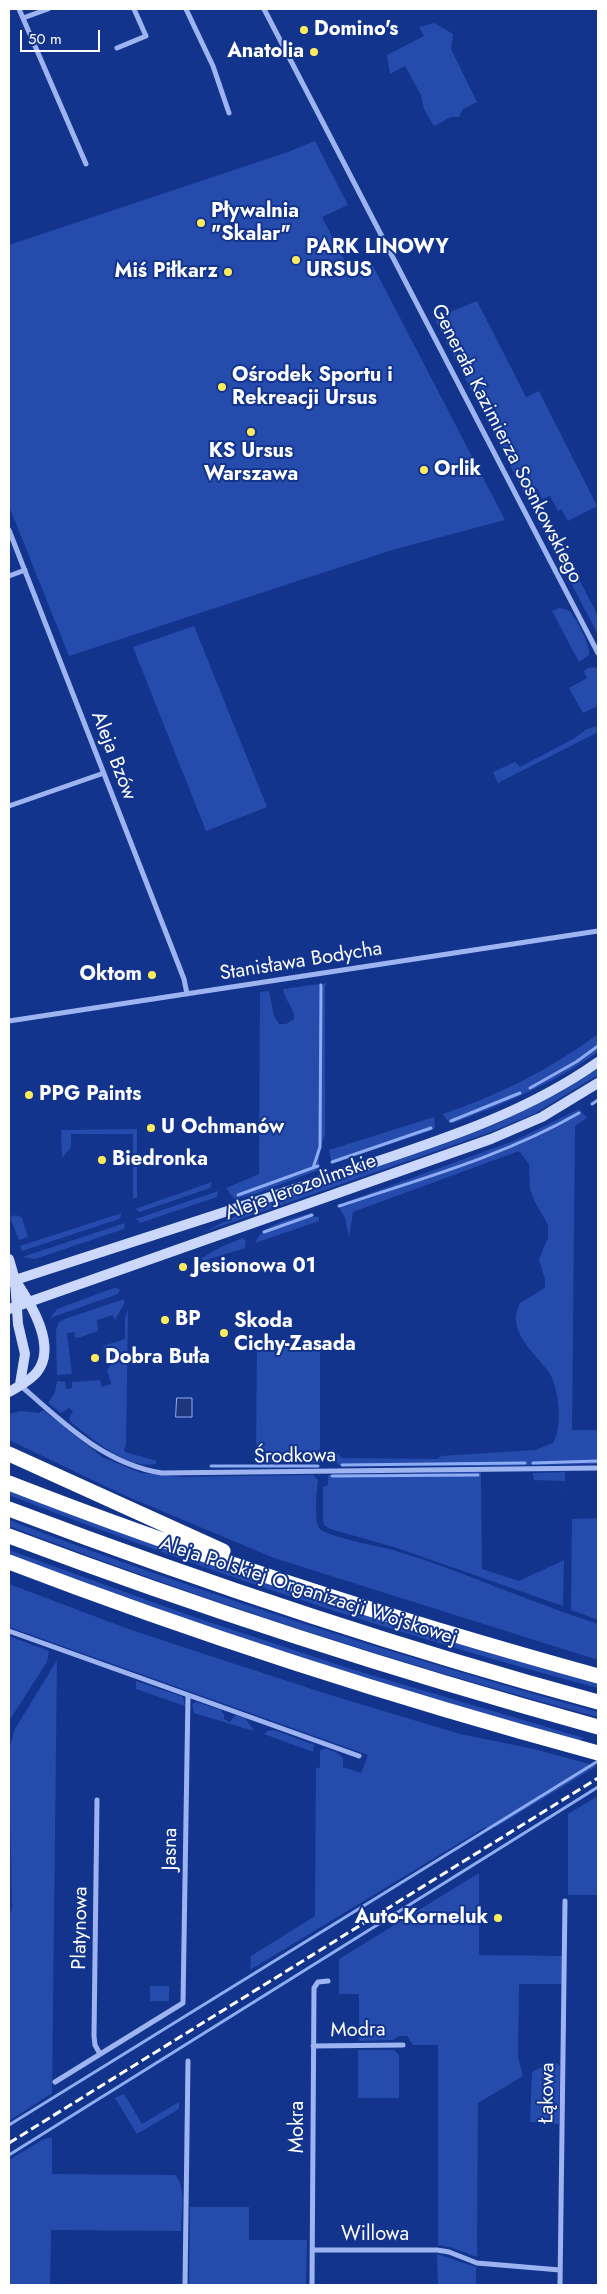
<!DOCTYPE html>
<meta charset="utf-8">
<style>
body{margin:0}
#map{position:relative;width:607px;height:2294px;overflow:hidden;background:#13348d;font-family:Jost,sans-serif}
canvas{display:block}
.frame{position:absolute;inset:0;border:10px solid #fff;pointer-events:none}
.scale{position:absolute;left:20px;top:30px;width:80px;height:22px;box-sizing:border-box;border:2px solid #fff;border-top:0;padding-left:6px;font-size:15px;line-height:18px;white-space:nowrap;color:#fff;-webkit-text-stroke:4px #13348d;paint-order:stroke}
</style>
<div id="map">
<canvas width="607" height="2294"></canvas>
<div class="frame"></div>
<div class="scale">50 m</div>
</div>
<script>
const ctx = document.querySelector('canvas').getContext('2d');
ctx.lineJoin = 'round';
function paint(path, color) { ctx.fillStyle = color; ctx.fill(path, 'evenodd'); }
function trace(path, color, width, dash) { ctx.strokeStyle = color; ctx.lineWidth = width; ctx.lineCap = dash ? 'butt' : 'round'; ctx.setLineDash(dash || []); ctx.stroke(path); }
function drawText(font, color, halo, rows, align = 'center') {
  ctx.font = font + ' Jost,sans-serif'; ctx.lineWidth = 4; ctx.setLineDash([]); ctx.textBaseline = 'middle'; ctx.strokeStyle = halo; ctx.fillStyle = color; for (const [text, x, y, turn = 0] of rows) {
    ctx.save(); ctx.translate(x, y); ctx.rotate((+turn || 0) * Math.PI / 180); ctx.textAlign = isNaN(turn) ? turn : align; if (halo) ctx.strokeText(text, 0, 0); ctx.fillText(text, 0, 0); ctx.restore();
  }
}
paint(new Path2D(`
 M434,23L453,34L451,49L477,102L463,109L459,117H451L434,126L424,109L421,95L405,66L390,74L387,55L424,36L419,27Z
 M315,141L348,205L322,217L348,267L373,266L505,520L392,550L69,656L9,506V245L288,152Z
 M477,301L526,397L539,391L597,506L568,521L561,509L558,511L550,496L542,499L537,488L530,492L546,523L556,536L554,538L547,537L436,322L438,317Z
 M563,548L598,616V635L557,555Z
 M559,608C564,609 568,609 571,613C577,620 591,646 589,655L579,662L552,611Z
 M194,626L267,807L206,831L133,647Z
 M590,667L598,668V709L597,706L583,713L569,688L587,678L584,671Z
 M598,726V732L498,783L493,772L515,762L520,767L575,738L587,729Z
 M327,983L325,986V1135L320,1148L318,1170L255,1194L234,1199L226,1188L259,1174L260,992L269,991L274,1016L279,1024H286L294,1019C295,1009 285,1001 283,989Z
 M598,1034V1052C552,1084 508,1102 456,1122L449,1123L443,1114C499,1095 551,1069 598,1034Z
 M598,1069V1075L534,1114L491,1132L204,1232L242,1213L494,1125L559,1093Z
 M579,1109L587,1118L575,1126L572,1430H598V1464L483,1466L338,1465L332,1448L342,1458L438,1459L441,1456L535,1450L553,1443C563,1428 559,1385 548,1371C534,1352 505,1330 520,1303L545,1288V1279L539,1259L548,1238V1225L535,1202L530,1189L529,1164L519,1151L353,1212L349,1237L345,1218L338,1205L516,1140Z
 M434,1117L435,1127L433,1130L332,1164L329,1150Z
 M137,1129V1198H133V1134H71V1147L62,1158L61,1130Z
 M212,1182L210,1188L140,1212L135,1209Z
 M218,1191L217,1197L140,1223L136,1219Z
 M122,1213L119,1219L22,1251L20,1246Z
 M312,1213L313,1217H319V1221L255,1243C263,1223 293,1219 312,1213Z
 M16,1215L22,1218L28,1237L19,1240L10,1217Z
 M125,1223L124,1229L35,1259L22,1257Z
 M243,1238L246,1241L245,1248L203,1261L202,1258L221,1247Z
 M114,1288L120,1289L118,1294L50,1318L57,1309Z
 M124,1299V1304L115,1320L113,1315L97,1320L98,1331L78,1338L75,1337L74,1332L67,1333L72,1374L57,1375L56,1330L59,1322L65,1319Z
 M128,1309L126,1445L124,1449L125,1452L157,1461L156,1464C128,1470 91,1438 71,1422L69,1418L73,1411L69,1408L61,1413L48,1403L55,1392L57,1381L65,1382L66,1389L72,1388V1382L100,1380L102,1387L111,1384L107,1370L110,1366L103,1346L125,1339V1318Z
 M257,1346L320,1347V1463L256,1462Z
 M43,1410L102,1457L141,1473L181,1477L313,1475L318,1480C317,1490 313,1522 320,1529C327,1537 379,1546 393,1550C463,1571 529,1602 598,1624V1660L274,1558L126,1496L9,1440V1414L21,1411L39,1413Z
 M481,1472L482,1569L519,1581L564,1560L563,1606L394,1547L330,1529L324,1525L323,1521V1487L328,1485V1475Z
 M565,1472L566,1540L565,1481L534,1480L533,1473Z
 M9,1489L598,1683V1688C398,1635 201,1570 9,1495Z
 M598,1518V1620L571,1610L572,1519Z
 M9,1520C202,1594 399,1656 598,1712V1717C398,1664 202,1600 9,1526Z
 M9,1550L191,1616L351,1669L584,1738L579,1741L478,1713L248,1642L9,1556Z
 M9,1584L131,1630L327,1694L460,1734L534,1749L597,1766L496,1827L484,1828L250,1970L251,1956L315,1916L316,1769L320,1767V1751L325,1748L337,1753L343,1758V1767L361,1773L368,1755L9,1627Z
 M9,1636L49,1651L47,1662L9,1721Z
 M57,1660L52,2093L9,2121V1918L12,1908L9,1749L15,1729Z
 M136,1681L183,1697L185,1706L136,1689Z
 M196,1702L221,1710L224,1714V1719L230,1722L235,1715L245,1718L254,1731L194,1713L192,1704Z
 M274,1730L312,1744L314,1745L313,1752L264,1734L267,1731Z
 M598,1796V1895H568V1814Z
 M479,1873V1955L562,1956V1984H519L518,2057L523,2076L478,2103L477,2257L450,2247L438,2245V2045H413L407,2036H399L393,2040L359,2041V1994H339V1959Z
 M150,1986H169V2001H150Z
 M358,2050H394L399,2055V2098H358Z
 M554,2061L560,2066L559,2124L530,2122L532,2072Z
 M124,2094L142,2124L179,2102V2109L137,2134L115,2098Z
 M52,2137V2174L175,2175C187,2187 181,2215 181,2231L51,2230L50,2285H9V2160L42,2140Z
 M190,2207H249V2240H307L306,2285H189Z
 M437,2254L476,2267V2285H438Z`), '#254bac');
const water = new Path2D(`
 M177,1398H192V1417H176Z`);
paint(water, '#1f377a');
trace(water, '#8eacf4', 1);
trace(new Path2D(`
 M530,1088L576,1062L598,1046
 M592,1104L598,1100
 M451,1121L520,1093
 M332,1162L431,1128
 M313,1168L320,1147L321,985
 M238,1195L318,1166
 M339,1206C420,1179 504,1156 579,1113
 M264,1232L312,1215
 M533,1463L598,1461
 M342,1465L525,1463
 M211,1466H318
 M332,1476L478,1475
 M9,2125L598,1761
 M9,2155L598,1787`), '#8eacf4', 3);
trace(new Path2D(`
 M19,9L86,164
 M186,9L213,66L229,113
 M264,9L598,653
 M23,18L48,9
 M117,48L146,36L134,9
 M9,530L184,979L187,994
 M9,576L25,570
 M9,806L104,773
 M9,1021L598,931
 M20,1385C62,1422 104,1464 162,1473L598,1468
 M9,1631L359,1756
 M97,1800L94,2036L95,2045L100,2054
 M313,2046L403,2045
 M55,2082L183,2003L188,1695
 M312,2250H437L449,2252L477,2263L560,2270
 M185,2285L188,2061
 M312,2285L314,1988L318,1982L328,1981
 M560,2285L565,1901`), '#9db4f1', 5);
trace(new Path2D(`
 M9,1259L15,1280L18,1324L25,1354L20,1384
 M9,1282C120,1246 232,1210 343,1173C431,1143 522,1116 598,1062
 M9,1309L491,1139L542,1117L598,1083
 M9,1392C18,1387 31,1380 37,1372C58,1346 30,1302 15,1280`), '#cbd8fb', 10);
trace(new Path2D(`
 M9,1454L223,1551
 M9,1483C201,1558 399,1621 598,1676
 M9,1509C202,1582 399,1648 598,1702
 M9,1536C203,1609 399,1672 598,1727
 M9,1562C202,1636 399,1699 598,1753`), '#fff', 15);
trace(new Path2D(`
 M9,2143L598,1778`), '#fff', 3, [9, 4]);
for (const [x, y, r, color] of [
 [304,30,5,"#ffec5c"],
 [314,52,5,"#ffec5c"],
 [201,223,5,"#ffec5c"],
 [296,260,5,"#ffec5c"],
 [228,272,5,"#ffec5c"],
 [222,387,5,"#ffec5c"],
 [251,432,5,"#ffec5c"],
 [424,470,5,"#ffec5c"],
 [152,975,5,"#ffec5c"],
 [29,1095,5,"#ffec5c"],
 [151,1128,5,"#ffec5c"],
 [102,1160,5,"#ffec5c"],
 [183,1267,5,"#ffec5c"],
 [165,1320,5,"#ffec5c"],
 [224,1333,5,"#ffec5c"],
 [95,1358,5,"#ffec5c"],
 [498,1918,5,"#ffec5c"]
]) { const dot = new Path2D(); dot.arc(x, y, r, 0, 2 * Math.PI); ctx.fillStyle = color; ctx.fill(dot); trace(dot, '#13348d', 2); }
drawText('bold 20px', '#fff', '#13348d', [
 ["Domino's",314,30],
 ["Anatolia",304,52,"right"],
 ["Pływalnia",211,212],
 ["\"Skalar\"",211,235],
 ["PARK LINOWY",306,248],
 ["URSUS",306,271],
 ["Miś Piłkarz",218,272,"right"],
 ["Ośrodek Sportu i",232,376],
 ["Rekreacji Ursus",232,399],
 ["KS Ursus",251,452,"center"],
 ["Warszawa",251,475,"center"],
 ["Orlik",434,470],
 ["Oktom",142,975,"right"],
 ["PPG Paints",39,1095],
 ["U Ochmanów",161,1128],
 ["Biedronka",112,1160],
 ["Jesionowa 01",193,1267],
 ["BP",175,1320],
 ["Skoda",234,1322],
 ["Cichy-Zasada",234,1345],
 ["Dobra Buła",105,1358],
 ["Auto-Korneluk",488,1918,"right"]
], 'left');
drawText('20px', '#fff', '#13348d', [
 ["Generała Kazimierza Sosnkowskiego",506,444,63],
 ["Aleja Bzów",113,756,69],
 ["Stanisława Bodycha",301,962,-9],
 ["Aleje Jerozolimskie",301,1188,-20],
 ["Środkowa",295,1457,-1],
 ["Aleja Polskiej Organizacji Wojskowej",308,1592,18],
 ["Jasna",171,1849,-89],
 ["Platynowa",81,1928,-89],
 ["Modra",358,2031,-1],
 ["Łąkowa",548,2093,-89],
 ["Mokra",298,2127,-90],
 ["Willowa",375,2235]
]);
</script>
